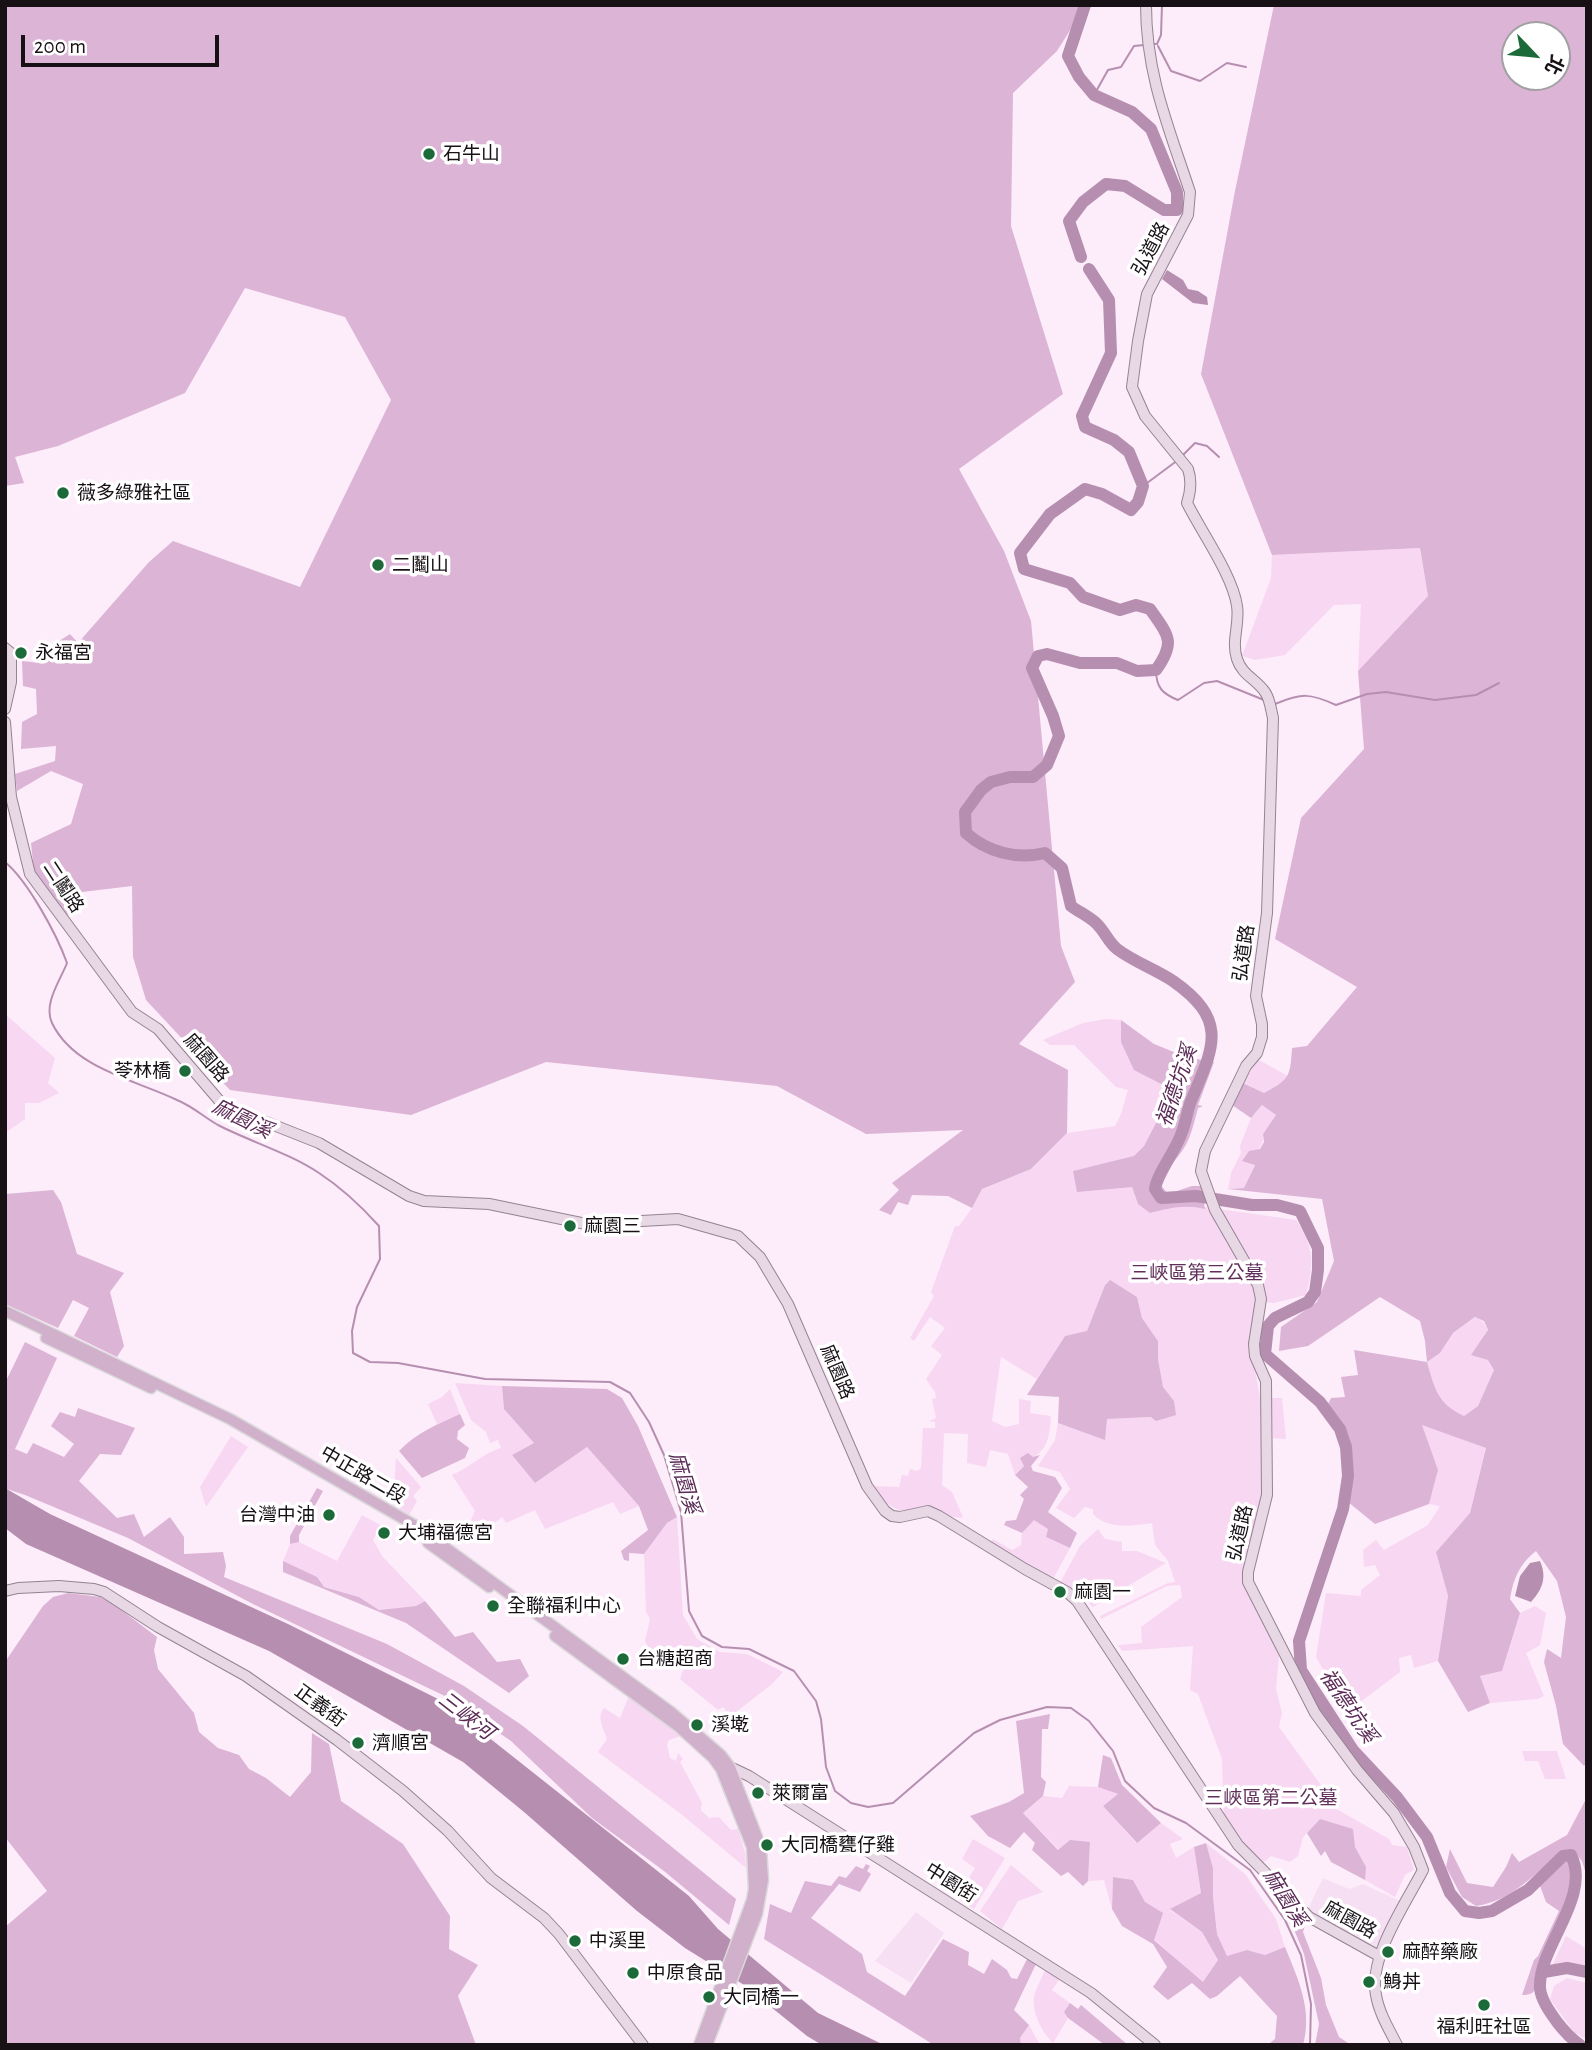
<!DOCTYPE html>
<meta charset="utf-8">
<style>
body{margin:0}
#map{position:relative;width:1592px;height:2050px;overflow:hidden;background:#fdecfa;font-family:"Alegreya Sans","Noto Sans TC",sans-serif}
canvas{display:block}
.frame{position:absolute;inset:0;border:7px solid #171116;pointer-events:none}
.north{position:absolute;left:1501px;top:21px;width:70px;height:70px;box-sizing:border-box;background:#fff;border:2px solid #a2a0a2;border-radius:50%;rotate:116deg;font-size:19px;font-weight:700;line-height:28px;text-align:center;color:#171116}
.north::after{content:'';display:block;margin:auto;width:24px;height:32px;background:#1c6a39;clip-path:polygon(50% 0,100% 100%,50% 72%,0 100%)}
.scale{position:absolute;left:21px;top:35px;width:198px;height:32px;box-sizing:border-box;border:4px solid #171116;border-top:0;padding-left:9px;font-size:21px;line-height:24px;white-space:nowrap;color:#171116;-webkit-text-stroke:5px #fff;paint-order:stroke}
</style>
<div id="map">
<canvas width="1592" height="2050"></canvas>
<div class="frame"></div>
<div class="north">北</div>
<div class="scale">200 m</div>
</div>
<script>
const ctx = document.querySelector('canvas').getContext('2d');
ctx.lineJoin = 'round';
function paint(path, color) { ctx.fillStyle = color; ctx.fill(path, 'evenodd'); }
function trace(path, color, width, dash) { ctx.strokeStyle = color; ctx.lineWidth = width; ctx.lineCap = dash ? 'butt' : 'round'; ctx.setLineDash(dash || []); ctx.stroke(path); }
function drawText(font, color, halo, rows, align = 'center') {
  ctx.font = font + ' "Alegreya Sans","Noto Sans TC",sans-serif'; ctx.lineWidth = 7; ctx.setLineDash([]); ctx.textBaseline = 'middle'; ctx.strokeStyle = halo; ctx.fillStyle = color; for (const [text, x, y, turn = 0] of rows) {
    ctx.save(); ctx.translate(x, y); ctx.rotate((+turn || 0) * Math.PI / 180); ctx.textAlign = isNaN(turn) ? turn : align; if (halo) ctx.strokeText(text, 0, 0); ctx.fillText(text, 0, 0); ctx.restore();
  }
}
paint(new Path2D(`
 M1323,1878L1349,1889L1363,1884L1400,1901L1376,1951L1307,1911Z
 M916,1912L944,1933L911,1983L875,1961Z`), '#f6dff2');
paint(new Path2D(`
 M1420,548L1428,596L1358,671L1361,604L1334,605L1285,655L1255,660L1242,656L1271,578L1272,555Z
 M5,1014L55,1058L48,1083L59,1093L39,1103H25V1119L5,1133Z
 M1106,1019L1121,1020V1042L1173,1089L1144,1146L1134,1157L1074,1171L1132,1187L1138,1204L1150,1213L1172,1207L1191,1205L1296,1220C1314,1245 1314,1265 1306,1295L1274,1303L1255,1301L1257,1309L1250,1343L1262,1408V1504L1249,1544L1242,1580L1279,1655L1276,1689L1282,1713L1279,1727L1323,1788L1333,1807L1389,1839L1392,1845L1407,1847L1414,1870L1405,1875L1395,1897L1365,1880C1367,1850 1341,1836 1320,1819L1303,1837L1298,1856L1290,1862L1271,1856L1263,1863L1244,1849L1224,1820L1222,1759L1198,1694L1190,1690L1193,1646L1122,1651L1118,1645L1142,1643L1141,1627L1182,1597L1180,1585L1167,1586L1101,1619L1100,1616L1168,1583L1175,1582L1168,1561L1155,1545L1152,1523C1131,1526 1109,1530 1093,1514V1509L1085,1507L1074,1518L1056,1508L1070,1489L1060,1472L1038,1466L1055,1440L1058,1423L1104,1439L1106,1419L1151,1417L1174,1401L1163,1388L1158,1359V1341L1142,1318L1137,1297L1109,1281L1105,1285L1087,1332L1065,1336L1037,1379L1001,1357L992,1421L1005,1427L1019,1424V1399L1031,1401L1030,1413L1051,1416C1049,1456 1039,1449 1015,1475L1008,1454L990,1450L986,1467L967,1463L968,1434L944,1433L942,1485L952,1492L963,1517C950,1520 943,1511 931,1508C926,1506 921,1508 915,1510C896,1514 882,1503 875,1486L899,1487L902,1475L908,1476L910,1469L917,1471L921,1468L923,1428H935V1422L929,1421L936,1418L932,1399L936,1398L935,1392L926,1379L942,1355L931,1346L945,1328L930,1317L914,1341L910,1338L934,1296L931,1292L955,1226H959L972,1208L982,1189L1031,1169L1067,1133L1115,1126L1121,1114L1128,1090L1116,1087L1074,1045H1050L1043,1040L1083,1023Z
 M1257,1059L1288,1076L1281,1084L1264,1093L1244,1083Z
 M1262,1105L1276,1115L1263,1134C1264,1149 1254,1153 1243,1161L1255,1164L1244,1188L1228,1189L1231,1173L1241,1153L1240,1146L1251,1118Z
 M1476,1317C1497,1327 1483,1350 1494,1370L1478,1406L1464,1416C1437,1403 1435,1389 1427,1362L1440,1353L1453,1333Z
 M455,1383L502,1386L504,1409L534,1443L512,1455L535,1483L587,1447L639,1506L620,1514L613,1502L545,1529L535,1510L506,1523L502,1517L484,1531L471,1520L475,1511L452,1475C471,1467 483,1453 501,1448L498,1440L490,1443L486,1432L471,1420Z
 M450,1389L460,1414L437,1424L428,1404L442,1397Z
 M1272,1398H1282L1286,1439L1273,1438Z
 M1421,1424L1486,1448L1470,1513L1436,1552L1448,1596L1438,1661L1414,1668L1411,1655L1399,1658L1400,1672L1355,1706L1329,1680L1316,1657L1326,1593L1361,1596V1590L1380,1575L1375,1565L1364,1567L1363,1550L1376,1540L1384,1550L1428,1525L1440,1506L1429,1504L1438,1470Z
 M231,1436L248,1447L206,1507L200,1487Z
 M396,1458L421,1487L413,1496L417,1501L409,1515L393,1504Z
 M362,1515L380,1525L373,1540L382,1556L425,1601L416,1606L379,1610L359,1597L324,1587L283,1561L290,1544L299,1542L337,1561Z
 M677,1517L683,1615L697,1639L720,1652L747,1654L783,1672L772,1684L731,1716L723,1707L718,1710L680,1679L685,1665L674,1650L651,1652L645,1641L650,1619L646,1612L644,1554L667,1523Z
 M1034,1519L1048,1529L1046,1537L1070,1548L1053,1579L991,1542L993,1539L1012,1550L1021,1545L1022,1533Z
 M1098,1529L1105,1539L1122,1542V1551H1137L1166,1563L1093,1607L1084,1598L1060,1583L1080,1546Z
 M1535,1606L1546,1613L1540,1645L1526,1653L1544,1696L1538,1699L1490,1703L1480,1676L1502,1671L1520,1613Z
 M629,1696L681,1736L669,1740L667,1744L670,1758L676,1761L678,1753L683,1759L680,1762L702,1803L701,1810L709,1818L719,1817L731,1830L738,1829L745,1853L746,1868L681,1814L598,1752L607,1739C604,1729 596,1717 604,1708L620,1718Z
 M1522,1751H1557L1566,1779H1545L1538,1761H1525Z
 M1069,1786L1098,1787L1118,1794L1103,1806L1136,1843L1161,1823L1183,1839L1170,1844L1176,1858L1194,1847L1201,1893L1170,1910L1202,1932L1218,1960L1203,1983L1154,1939L1145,1902L1133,1880L1113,1877L1112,1909L1104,1880L1088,1881L1090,1842L1059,1850L1023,1813L1043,1796L1062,1798Z
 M973,1839L1005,1858L974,1909L950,1893L960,1877L967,1881L975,1868L962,1859Z
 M1206,1843L1245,1874L1276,1919L1285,1947L1265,1955L1247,1950L1227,1956L1217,1934L1213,1897V1868Z
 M1011,1865L1043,1892L1018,1901L1002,1929L980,1911Z
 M1566,1936L1587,1949V1968L1566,1965L1552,1966Z
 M1045,1970L1059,1980L1052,1990L1070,2003L1064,2012L1068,2018L1053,2043C1042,2032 1032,2013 1034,1997C1036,1988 1042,1978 1045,1970Z
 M1567,1978L1587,1983V2040L1574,2032L1550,1999L1554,1986Z
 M1029,2025L1040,2045H1021L1020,2038Z`), '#f8d7f3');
paint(new Path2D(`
 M5,5H1086L1057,51L1013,93L1011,226L1063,394L959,469L1004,551L1031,621L1061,946L1075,982L1019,1044L1068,1070L1067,1133L1031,1169L982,1189L972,1208L948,1196L912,1195L908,1205L898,1202L891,1215L879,1210L899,1190L892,1183L963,1130L866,1134L777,1086L546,1062L411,1115L230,1090L146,1000L133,957L132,886L82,892L68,916L34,872L31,843L71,824L83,784L51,771L17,791L15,774L55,761L56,746L21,749L22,722L37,714L36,689L23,686L22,661L40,663L42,652L70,634L78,643L149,562L173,541L300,587L391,400L345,317L245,288L185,393L58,446L15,457L24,483L5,486Z
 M1274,5H1587V1762L1584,1766L1563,1744L1556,1706L1544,1662L1547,1649L1561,1658L1566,1617L1557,1581L1536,1551C1520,1563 1513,1579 1510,1599L1520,1613L1502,1671L1480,1676L1490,1703L1468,1712L1438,1661L1448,1596L1436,1552L1470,1513L1486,1448L1422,1425L1438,1470L1429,1504L1375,1524L1348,1502C1352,1478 1357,1448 1344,1426C1340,1418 1333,1411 1328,1404L1331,1398L1345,1397L1341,1377L1358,1375L1354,1350L1427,1362L1425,1341L1420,1321L1380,1297L1308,1346L1279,1351L1281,1327L1317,1302L1334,1261L1322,1199L1228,1189L1244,1188L1255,1165L1242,1161L1249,1151L1260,1149L1264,1142L1263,1134L1276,1115L1262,1105L1251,1118L1232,1105L1243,1083L1264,1093C1290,1079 1290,1077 1292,1048L1307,1046L1357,987L1275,939L1301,818L1364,749L1358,671L1428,596L1420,548L1272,555L1201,374L1235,191ZM1515,35H1557V77H1515ZM1475,1317L1484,1321L1488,1330L1471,1355L1488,1360L1494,1370L1478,1406L1464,1416C1437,1403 1435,1389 1427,1362L1440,1353L1453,1333Z
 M1121,1020L1154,1044L1186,1057L1214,1062L1198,1105L1203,1106L1198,1108C1194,1122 1191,1139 1182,1151C1174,1163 1164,1170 1160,1184L1168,1194L1192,1186H1201L1205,1209C1185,1204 1169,1208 1150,1213L1138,1204L1132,1187L1077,1192L1073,1171L1134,1156L1144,1146L1173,1090L1134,1070L1121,1042Z
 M53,1190L61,1202L77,1254L124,1273L110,1292L124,1346L117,1357L74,1336L89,1308L73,1300L58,1328L5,1304V1194Z
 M1110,1280L1137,1297L1142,1318L1158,1341V1359L1163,1387L1174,1401L1176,1415L1156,1421L1151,1417L1107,1419L1105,1440L1058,1423L1059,1397L1027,1395L1065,1336L1087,1331L1105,1285Z
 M25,1342L57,1358L15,1449L27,1454L33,1443L64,1457L74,1444L51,1426L60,1412L75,1417L78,1408L135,1428L121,1455L100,1454L79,1481L117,1518L134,1514L144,1537L170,1517L184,1537V1554L223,1552L226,1566L224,1577L387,1644L464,1686L523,1726L736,1899L729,1925L664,1871L592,1818L511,1741L449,1698L253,1604L128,1538L25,1495L7,1489L5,1383Z
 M502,1386L607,1389L622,1398L638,1426L677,1517L667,1523L644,1554L629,1553V1561L624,1560L621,1551L648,1530L639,1506L587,1447L535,1483L512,1455L534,1443L504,1409Z
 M460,1414L465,1425L458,1431L457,1439L469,1448L465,1458L422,1478L399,1451C416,1433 438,1424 460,1414Z
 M1028,1453L1033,1457L1040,1455L1031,1466L1033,1471L1055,1477L1062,1488L1048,1512L1077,1533L1070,1548L1046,1537L1048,1529L1034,1520L1022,1533L1004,1525L1006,1521L1016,1520L1024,1499L1020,1495L1028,1487L1015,1475L1024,1466L1020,1458Z
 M317,1488L323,1491L299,1535V1542L290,1544V1536Z
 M283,1561L317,1577L324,1587L359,1597L379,1610L416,1606L425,1601L455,1637L473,1632L497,1662L520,1659L529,1676L509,1693L406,1623L283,1572Z
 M68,1593L100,1597L112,1603L157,1637L154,1650L158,1669L194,1713L199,1732L218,1748L239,1755L249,1769L266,1778L290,1797L311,1772L312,1733L329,1744L341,1801L403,1844L450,1916L449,1949L478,1965L458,1996L476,2045H5V1927L47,1891L5,1837V1662L43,1606L53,1597Z
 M1050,1714L1048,1729H1042L1041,1777L1046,1782L1043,1796L1023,1813L1058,1850L1070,1840L1090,1842L1088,1881L1083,1886L1068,1872L1061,1876L1032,1850L1035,1843L1024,1832L1010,1848L988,1836L970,1816L1009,1802L1024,1793L1016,1721Z
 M1103,1755L1111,1758L1122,1785L1161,1823L1137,1843L1103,1806L1118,1794L1098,1787Z
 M1587,1797V1877L1582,1861L1572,1849C1555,1854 1545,1867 1531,1878C1515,1892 1497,1903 1476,1906L1462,1897L1446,1867L1450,1849L1467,1883L1493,1887L1506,1867L1512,1853L1519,1862L1567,1835Z
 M1320,1819L1353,1829L1355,1847L1366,1867L1365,1880L1331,1862L1325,1851L1321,1856L1307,1833Z
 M1206,1843L1213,1868V1897L1217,1934L1227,1956L1247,1950L1265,1955L1285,1947C1298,1979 1313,2010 1303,2045L1270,2043L1275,2039L1277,2016L1240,1976L1217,1996L1210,1999L1192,1983L1168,2000L1153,1987L1167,1967L1153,1944L1122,1926L1112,1909L1113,1877L1133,1880L1145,1902L1163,1913L1154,1940L1203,1982L1218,1960L1202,1932L1170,1909L1201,1893L1194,1847Z
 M1569,1860C1592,1886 1557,1936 1544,1961C1540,1970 1540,1980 1536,1988C1533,1994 1529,1995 1522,1995L1534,1960L1538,1956L1559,1911L1546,1902L1539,1883L1552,1874L1562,1861Z
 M866,1864L870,1866L867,1871L871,1874L860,1892L839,1884L811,1918L862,1954L867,1972L905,1996L943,1939L969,1952L968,1965L984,1974L992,1959L1007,1970L1011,1978L1017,1979L1027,1959L1036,1964L1014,2010L1029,2025L1020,2038L1021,2045H934L764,1939L770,1904L791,1913L805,1881L831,1886L839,1876L846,1878L856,1866L863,1869Z
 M1294,1907L1307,1919L1303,1932L1321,1978L1326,2005L1339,2037L1351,2045H1315L1319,2024L1304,1954L1289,1917Z
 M1070,2003L1078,2009L1081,2005L1128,2045H1105L1068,2018L1064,2012Z`), '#dcb4d6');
paint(new Path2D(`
 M1167,270L1183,280L1188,289L1198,291L1207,297L1208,305L1193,303L1162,279Z
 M5,1488L50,1514L288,1624L444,1702L689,1896L718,1929L818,2013L884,2045H822L807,2036L741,1983L685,1948L637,1911L524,1812L463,1762L269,1651L26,1544L5,1528Z
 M1540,1561C1547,1577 1543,1589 1531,1602L1515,1596L1520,1576L1530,1563Z`), '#b68fb0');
trace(new Path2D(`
 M1153,44H1157L1161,35L1162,5
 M1158,46L1171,71L1200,81L1227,63L1246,67
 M1094,95L1108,70L1121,67L1134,46L1144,45
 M1182,456L1195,443L1207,446L1219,457
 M1143,486L1178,460
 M1156,670C1156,688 1163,694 1178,700L1204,683L1217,681L1264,700
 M1275,704C1302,693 1310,693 1336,705L1367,694L1386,692L1435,700L1476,695L1499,683
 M5,862C28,881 57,935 67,963C60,981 43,1004 52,1023C74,1069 136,1080 177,1100C192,1106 204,1117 218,1125C251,1142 289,1153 319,1173C342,1188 361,1206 379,1226L380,1259L357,1307L352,1331L353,1353L370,1362L398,1363L485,1379L610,1382L630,1393L649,1422L664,1455L681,1512L689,1611L702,1636L722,1647L749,1649L794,1671L816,1701L821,1719L826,1767L835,1791L851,1803L868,1807L893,1803L974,1733L1000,1720L1047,1707L1071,1708L1089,1721L1113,1751L1125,1781L1154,1808L1186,1823L1250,1870L1285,1920L1301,1955L1311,2004L1310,2045`), '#b68fb0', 2);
trace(new Path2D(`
 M1081,257L1069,221L1083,202L1106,184L1125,186L1164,210H1177V192L1151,129L1132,112L1094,95L1079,77L1068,56L1085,5
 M1089,269L1109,300L1111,353L1082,416L1085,427L1114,440L1129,452L1143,486L1138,502L1131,510L1102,494L1085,489L1050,514L1020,553L1024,569L1070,583L1083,597L1120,610L1136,605L1150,609C1169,636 1176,642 1156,670L1137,671L1117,663H1080L1047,654L1038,656L1032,668L1053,716L1059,736L1047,765L1033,777H1010L991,782L981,790L965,812L966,833C987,852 1017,860 1045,853L1062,868L1071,906C1079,912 1090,917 1097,924C1105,932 1109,943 1117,949C1134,962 1155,969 1173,981C1230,1021 1213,1048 1191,1101C1187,1111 1186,1122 1182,1132C1176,1151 1157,1173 1155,1189L1161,1198L1196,1196L1252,1205H1277L1300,1211L1318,1248V1270L1315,1292L1308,1302L1275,1318L1268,1326L1265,1354L1320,1402L1340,1429L1346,1447L1348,1476L1343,1509L1299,1641L1301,1670L1353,1750L1397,1797L1427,1837L1450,1893L1465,1911L1479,1913L1492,1911L1528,1890L1563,1856L1571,1855C1592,1897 1538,1947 1540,1988C1541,2000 1550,2012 1557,2022C1564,2031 1570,2038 1580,2045
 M1544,1972L1567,1968L1587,1972`), '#b68fb0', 12);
const secondary = new Path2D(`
 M1146,5C1146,75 1169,128 1190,192L1188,215L1147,294L1138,341L1132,387L1145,416L1188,469C1192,481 1191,491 1187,503C1201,531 1233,576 1237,606C1240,624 1231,641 1237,659C1242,675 1256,679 1265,692C1270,699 1271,710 1273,718L1267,913L1256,996L1262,1024V1037L1257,1053L1246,1066L1205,1151L1201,1171L1215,1210L1258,1285L1261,1299L1254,1344L1255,1356L1266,1381L1267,1495L1248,1572V1582L1315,1713L1357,1770L1394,1813L1414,1847L1423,1870C1406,1903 1368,1957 1376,1995C1379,2013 1389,2029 1397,2045
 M5,648L11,653V682L5,709
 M5,722L11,797L30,874L132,1012L158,1029L223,1105L319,1143L409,1196L424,1201L489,1204L586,1224L678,1219L738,1236L760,1257L788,1304L867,1486L885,1511L892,1516L900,1517L928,1511L939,1516L1025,1569L1067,1592L1077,1601L1238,1845L1309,1917L1379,1956
 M5,1591L18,1588L59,1586L94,1589L104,1592L158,1627L246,1676L337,1740L403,1791L448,1831L491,1878L544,1918L559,1934L643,2045
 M725,1768L730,1767L749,1776L1091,1993L1155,2045`);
const primary = new Path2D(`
 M5,1311L230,1419L416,1526L671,1712L721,1755L730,1767L756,1834L761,1849L763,1880L757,1914L707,2045
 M46,1338L151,1388
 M428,1543L489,1587
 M555,1636L679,1727L713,1758L721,1769L752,1847L754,1889L752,1900L699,2045`);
trace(secondary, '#938490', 12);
trace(primary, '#dad9da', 13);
trace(secondary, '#e8d7e5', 10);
trace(primary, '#d0b0cb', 10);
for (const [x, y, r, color] of [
 [429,154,7,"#1c6a39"],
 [63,493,7,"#1c6a39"],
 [378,565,7,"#1c6a39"],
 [21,653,7,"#1c6a39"],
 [185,1071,7,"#1c6a39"],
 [570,1226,7,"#1c6a39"],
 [329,1515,7,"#1c6a39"],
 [384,1533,7,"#1c6a39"],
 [1060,1592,7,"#1c6a39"],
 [493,1606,7,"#1c6a39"],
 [623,1659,7,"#1c6a39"],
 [697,1725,7,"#1c6a39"],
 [358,1743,7,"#1c6a39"],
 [758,1793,7,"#1c6a39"],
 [767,1845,7,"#1c6a39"],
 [575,1941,7,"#1c6a39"],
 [1388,1952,7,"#1c6a39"],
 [633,1973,7,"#1c6a39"],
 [1369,1982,7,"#1c6a39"],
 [709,1997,7,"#1c6a39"],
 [1484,2005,7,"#1c6a39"]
]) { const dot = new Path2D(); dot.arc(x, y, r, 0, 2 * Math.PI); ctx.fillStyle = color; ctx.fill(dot); trace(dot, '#fff', 2.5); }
drawText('19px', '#171116', '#fff', [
 ["石牛山",443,154],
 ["薇多綠雅社區",77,493],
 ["二鬮山",392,565],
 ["永福宮",35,653],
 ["苓林橋",171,1071,"right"],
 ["麻園三",584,1226],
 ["台灣中油",315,1515,"right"],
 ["大埔福德宮",398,1533],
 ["麻園一",1074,1592],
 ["全聯福利中心",507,1606],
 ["台糖超商",637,1659],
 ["溪墘",711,1725],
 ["濟順宮",372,1743],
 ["萊爾富",772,1793],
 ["大同橋甕仔雞",781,1845],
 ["中溪里",589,1941],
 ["麻醉藥廠",1402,1952],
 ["中原食品",647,1973],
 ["鯓丼",1383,1982],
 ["大同橋一",723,1997],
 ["福利旺社區",1484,2027,"center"]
], 'left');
drawText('19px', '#171116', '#fff', [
 ["弘道路",1151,249,-62],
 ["二鬮路",63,887,57],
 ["弘道路",1244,953,-82],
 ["麻園路",206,1058,49],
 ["麻園路",837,1372,67],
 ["中正路二段",363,1475,30],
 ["弘道路",1240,1533,-77],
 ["正義街",320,1706,36],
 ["中園街",951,1883,32],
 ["麻園路",1350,1920,29]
]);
drawText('19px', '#612f5b', '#fff', [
 ["三峽區第三公墓",1197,1273],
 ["三峽區第二公墓",1271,1798]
]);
drawText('italic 21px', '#5c2b57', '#fff', [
 ["福德坑溪",1177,1086,-71],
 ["麻園溪",242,1119,26],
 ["麻園溪",684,1483,74],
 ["福德坑溪",1348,1706,56],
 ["三峽河",466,1716,38],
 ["麻園溪",1285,1898,58]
]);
</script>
